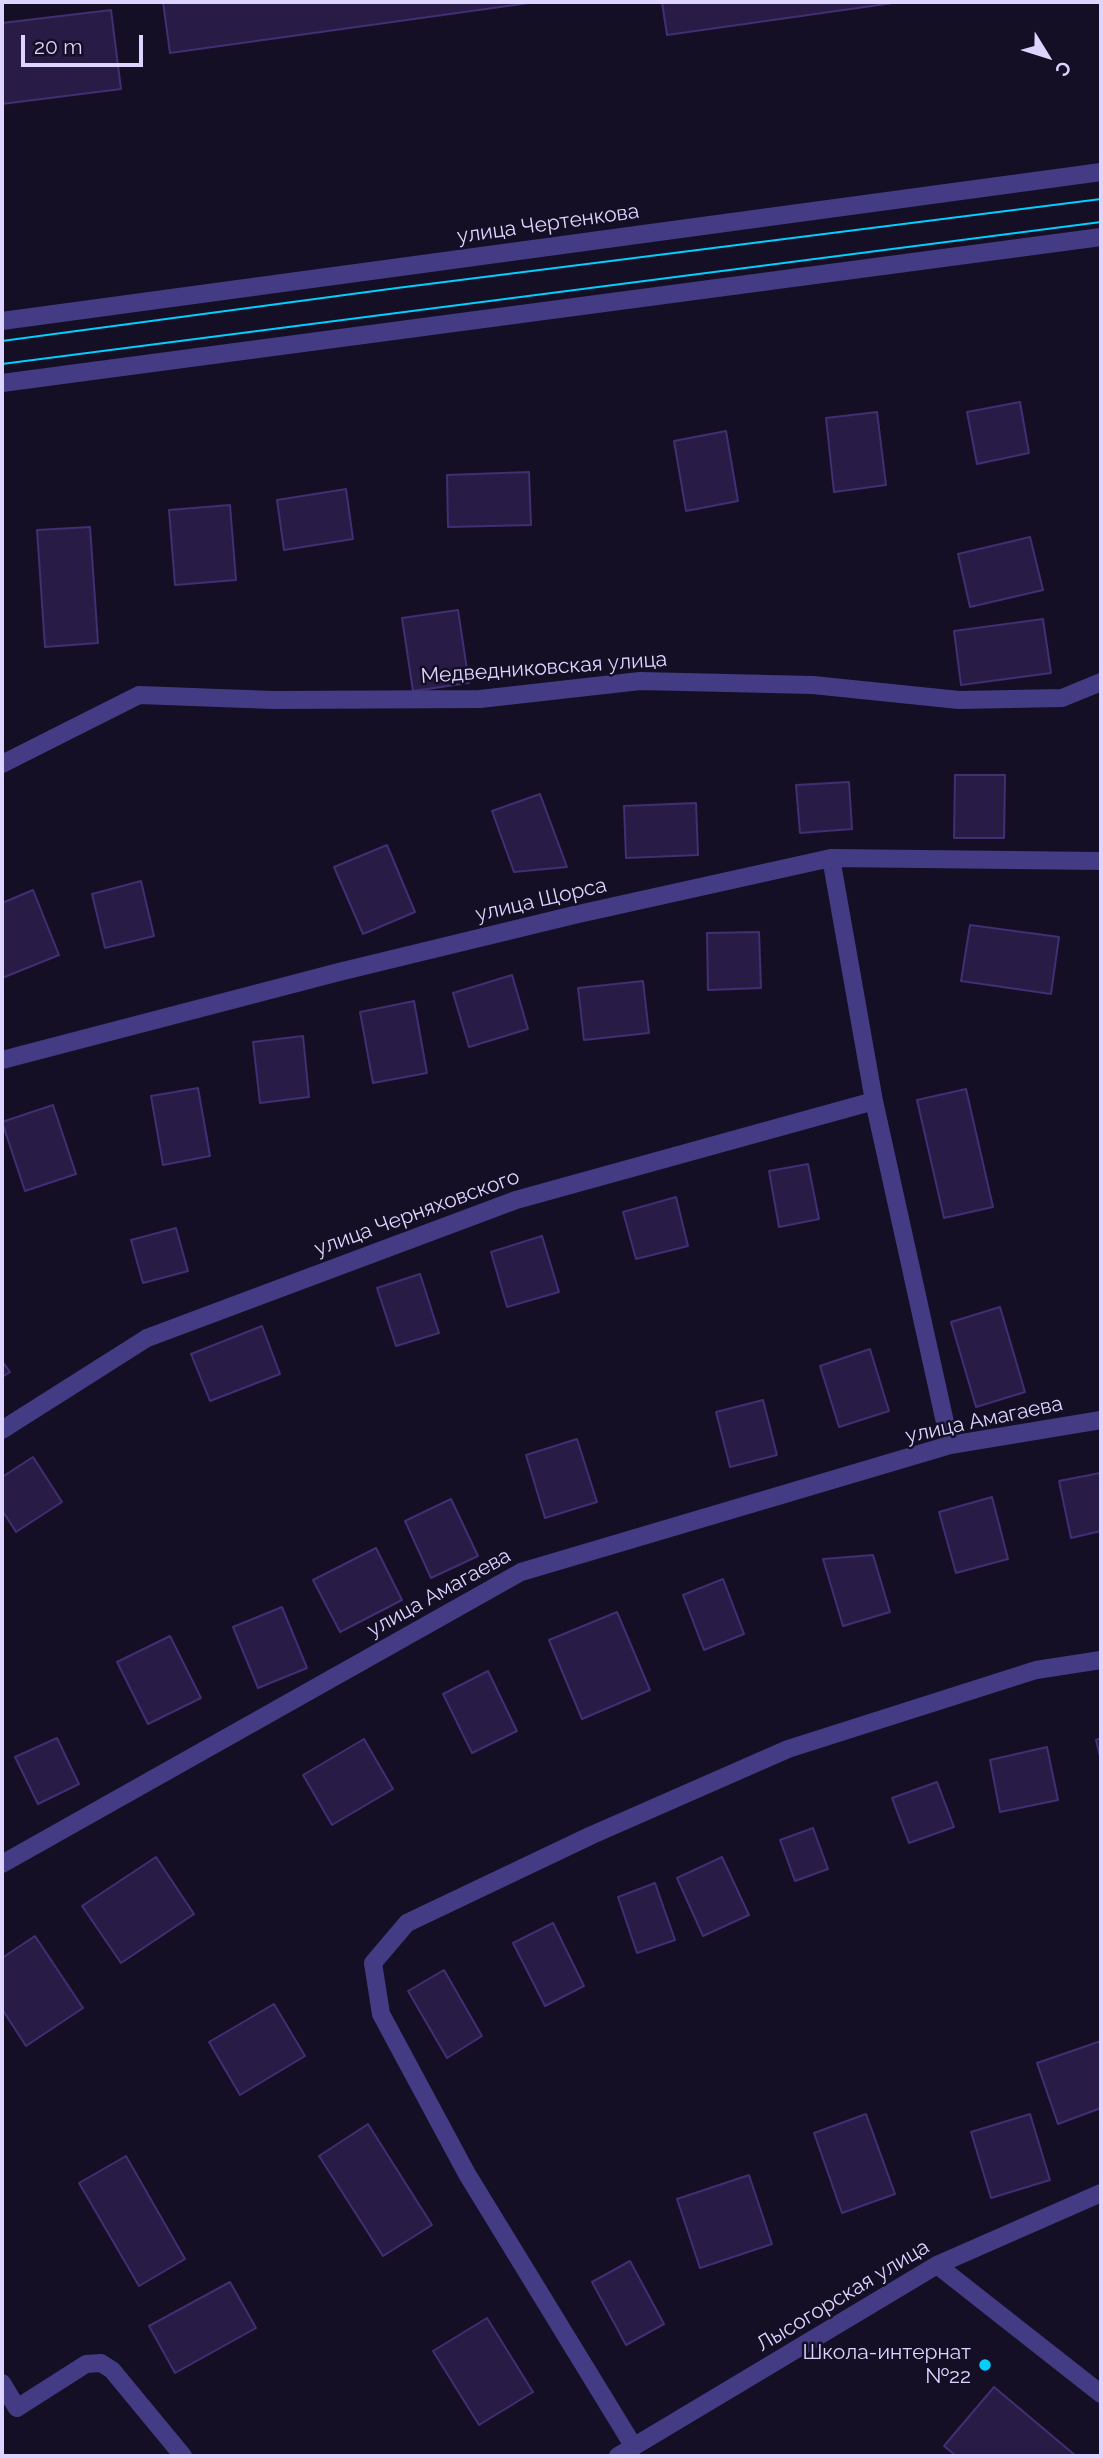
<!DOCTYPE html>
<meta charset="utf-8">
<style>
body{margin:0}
#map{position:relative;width:1103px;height:2458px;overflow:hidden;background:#150f26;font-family:Raleway,sans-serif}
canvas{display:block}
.frame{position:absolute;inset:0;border:4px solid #ddd5ff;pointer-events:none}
.north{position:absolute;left:1012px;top:21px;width:70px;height:70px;-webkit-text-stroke:5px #150f26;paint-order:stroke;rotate:128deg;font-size:19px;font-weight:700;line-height:28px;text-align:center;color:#ddd5ff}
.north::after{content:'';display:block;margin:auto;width:24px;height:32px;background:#ddd5ff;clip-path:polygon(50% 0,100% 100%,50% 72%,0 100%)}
.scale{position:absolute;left:21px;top:35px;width:122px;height:32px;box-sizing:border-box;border:4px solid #ddd5ff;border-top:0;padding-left:9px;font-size:21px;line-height:24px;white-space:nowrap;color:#ddd5ff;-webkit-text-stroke:5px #150f26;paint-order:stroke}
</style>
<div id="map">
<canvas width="1103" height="2458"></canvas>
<div class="frame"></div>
<div class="north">С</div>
<div class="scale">20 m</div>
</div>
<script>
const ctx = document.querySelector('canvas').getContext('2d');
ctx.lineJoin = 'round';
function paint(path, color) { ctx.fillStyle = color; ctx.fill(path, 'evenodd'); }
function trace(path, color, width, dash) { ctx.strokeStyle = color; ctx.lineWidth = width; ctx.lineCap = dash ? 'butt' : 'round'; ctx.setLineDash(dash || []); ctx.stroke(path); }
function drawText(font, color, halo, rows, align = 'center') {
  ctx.font = font + ' Raleway,sans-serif'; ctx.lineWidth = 5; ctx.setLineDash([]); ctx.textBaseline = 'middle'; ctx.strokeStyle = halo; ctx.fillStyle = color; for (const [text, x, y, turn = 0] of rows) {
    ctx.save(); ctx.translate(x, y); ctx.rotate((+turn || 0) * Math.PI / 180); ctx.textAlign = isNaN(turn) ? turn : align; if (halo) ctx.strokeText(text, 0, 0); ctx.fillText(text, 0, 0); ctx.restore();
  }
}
const building = new Path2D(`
 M163,2H536L170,53Z
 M662,2H900L667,35Z
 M111,10L121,89L2,104V23Z
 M1020,402L1029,453L977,464L967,412Z
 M877,412L886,485L834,492L826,418Z
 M726,431L738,501L686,511L674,441Z
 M529,472L531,525L448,527L447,475Z
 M346,489L353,539L284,550L277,500Z
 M230,505L236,580L175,585L169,510Z
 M90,527L98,643L45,647L37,530Z
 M1030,537L1043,590L970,607L958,554Z
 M458,610L469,683L413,691L402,618Z
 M1043,619L1051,673L961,685L954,631Z
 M955,775H1005L1004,838H954Z
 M849,782L852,829L800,833L796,785Z
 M540,794L567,867L514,872L492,811Z
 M696,803L698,855L626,858L624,806Z
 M387,845L415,912L363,934L334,867Z
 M141,881L154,936L105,948L92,894Z
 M33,890L59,955L2,978V903Z
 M970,925L1059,937L1051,994L961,981Z
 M759,932L761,988L708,990L707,933Z
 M512,975L528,1029L469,1047L453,993Z
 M643,981L649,1033L584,1040L578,988Z
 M414,1001L427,1073L373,1083L360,1012Z
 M303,1036L309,1097L260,1103L253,1042Z
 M198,1088L210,1156L163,1165L151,1096Z
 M966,1089L993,1207L944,1218L917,1100Z
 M53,1105L76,1174L25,1191L2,1122Z
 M808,1164L819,1219L779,1227L769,1171Z
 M676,1197L688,1246L636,1259L623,1212Z
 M176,1228L188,1271L143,1283L131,1240Z
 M542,1236L559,1292L507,1307L491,1252Z
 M420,1274L439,1333L396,1346L377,1288Z
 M1000,1307L1025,1392L976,1407L951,1322Z
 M262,1326L280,1374L210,1401L191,1354Z
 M870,1349L889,1411L839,1427L820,1366Z
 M2,1361L10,1372L2,1377Z
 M763,1400L777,1455L730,1467L716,1412Z
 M577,1439L597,1502L545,1518L526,1455Z
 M33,1457L62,1502L16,1532L2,1510V1477Z
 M1100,1473L1101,1531L1071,1538L1059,1481Z
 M992,1497L1008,1559L956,1573L939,1512Z
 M451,1499L478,1556L431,1578L405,1521Z
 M376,1548L402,1600L340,1632L313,1580Z
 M873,1555L890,1612L843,1626L823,1559Z
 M723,1579L744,1634L704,1650L683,1595Z
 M282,1607L307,1668L258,1688L233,1627Z
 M617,1612L650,1690L582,1719L549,1640Z
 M170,1636L201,1698L148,1724L117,1662Z
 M488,1671L517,1731L472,1753L443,1694Z
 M57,1738L79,1784L38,1804L15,1757Z
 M1101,1738V1760L1096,1740Z
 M364,1739L393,1789L332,1825L303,1775Z
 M1047,1747L1058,1800L1000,1812L990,1760Z
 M937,1782L954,1827L909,1843L892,1798Z
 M813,1828L828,1869L795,1881L780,1840Z
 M156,1857L194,1914L121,1963L82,1906Z
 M722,1857L749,1915L703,1936L677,1878Z
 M655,1883L675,1940L637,1953L618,1897Z
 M553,1923L584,1986L545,2006L513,1943Z
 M35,1936L83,2008L26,2046L2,2009V1958Z
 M444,1970L482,2036L447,2058L408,1991Z
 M274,2004L305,2056L240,2095L209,2042Z
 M1101,2041V2108L1058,2124L1037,2063Z
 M866,2114L895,2194L842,2213L814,2133Z
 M1030,2114L1050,2180L991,2198L971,2132Z
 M368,2124L432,2225L383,2256L319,2156Z
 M126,2156L185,2259L139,2286L79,2183Z
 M749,2175L772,2244L700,2268L677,2199Z
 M630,2261L664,2324L626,2345L592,2282Z
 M230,2282L256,2328L175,2373L149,2326Z
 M487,2318L533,2392L479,2425L433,2351Z
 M994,2387L1076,2456H956L944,2446Z`);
paint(building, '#281c47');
trace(building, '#412e73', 2);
trace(new Path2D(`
 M2,321L1101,172
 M2,383L1101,237
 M2,764L139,695L273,700L480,699L640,681L813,685L959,700L1062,698L1101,682
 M831,858L874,1101L950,1445
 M2,1060L339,972L574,915L831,858L1101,861
 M2,1430L147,1338L516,1200L874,1101
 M2,1864L521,1572L950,1445L1101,1420
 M937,2265L1101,2394
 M2,2383L17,2408L86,2364L101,2363L112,2370L183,2456
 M634,2447L467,2174L381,2014L373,1963L407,1923L592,1835L788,1749L1036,1670L1101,1660
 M618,2456L937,2265L1101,2193`), '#443b85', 18);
trace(new Path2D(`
 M2,341L397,288L1101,199
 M2,364L1101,222`), '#03cefd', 2);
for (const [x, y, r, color] of [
 [985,2365,7,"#03cefd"]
]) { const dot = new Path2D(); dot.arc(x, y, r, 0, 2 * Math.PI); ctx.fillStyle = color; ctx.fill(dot); trace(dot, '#150f26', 2.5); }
drawText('21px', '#ddd5ff', '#150f26', [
 ["улица Чертенкова",548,224,-8],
 ["Медведниковская улица",544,668,-4],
 ["улица Щорса",541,900,-13],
 ["улица Черняховского",417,1213,-20],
 ["улица Амагаева",984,1420,-12],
 ["улица Амагаева",439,1593,-29],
 ["Лысогорская улица",843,2296,-31]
]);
drawText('21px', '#ddd5ff', '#150f26', [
 ["Школа-интернат",971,2353],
 ["№22",971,2377]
], 'right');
</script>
